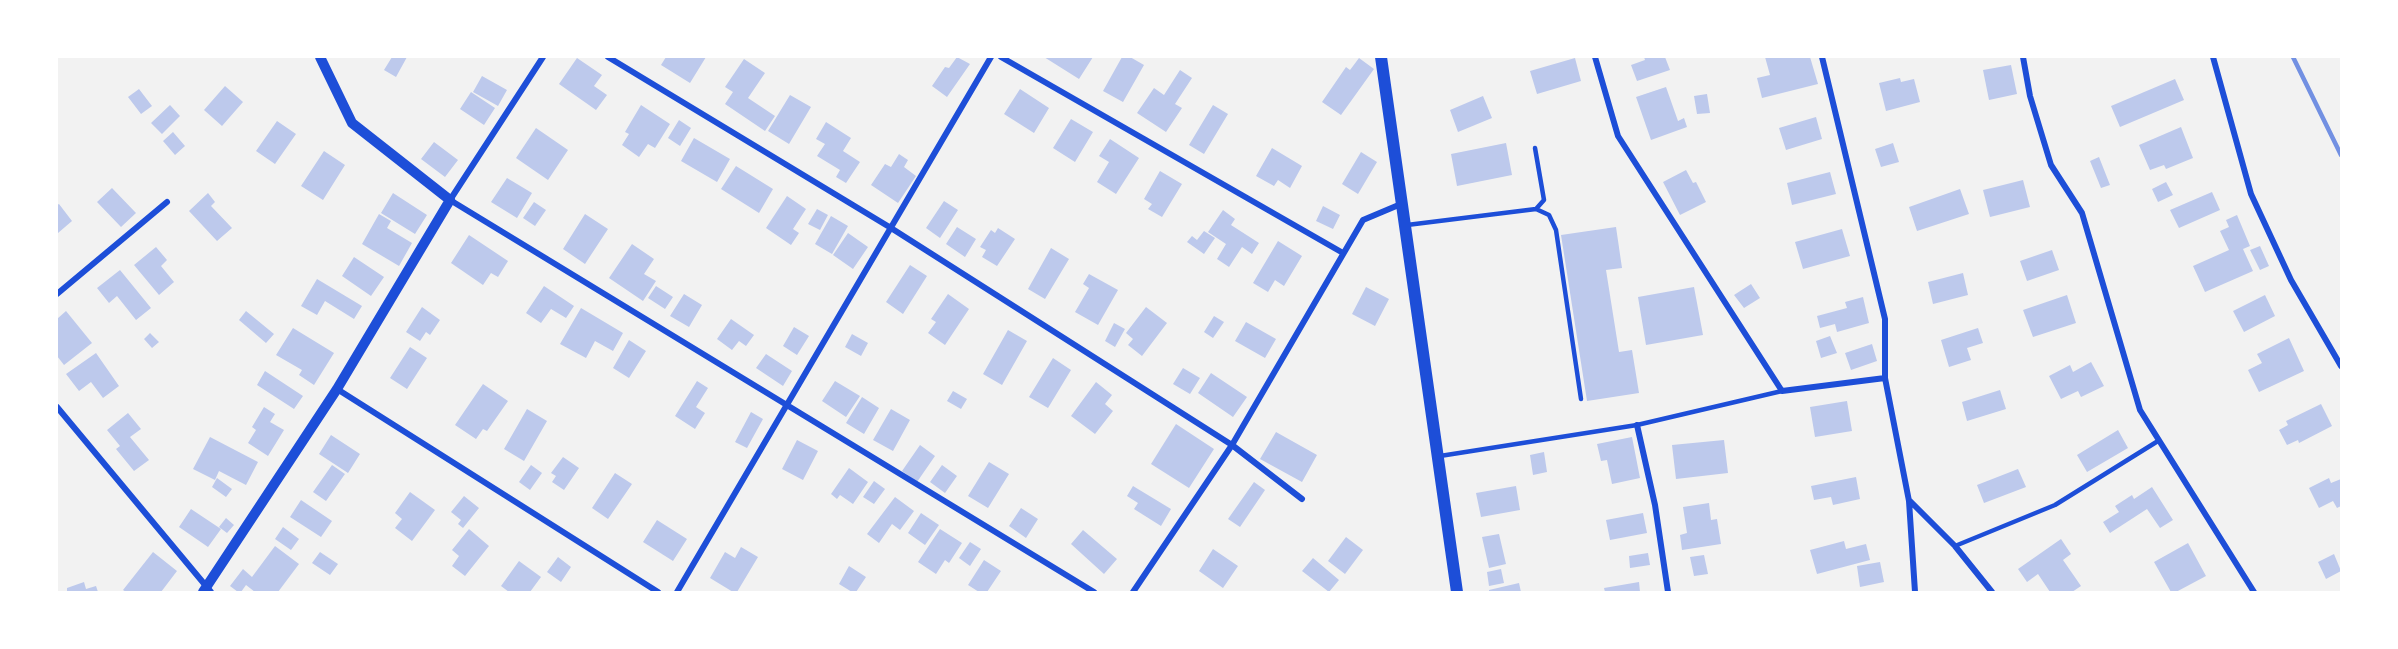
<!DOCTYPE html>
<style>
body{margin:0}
#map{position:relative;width:2398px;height:649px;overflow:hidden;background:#f2f2f2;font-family:"IBM Plex Sans",sans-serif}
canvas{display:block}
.frame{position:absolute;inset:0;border:58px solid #fff;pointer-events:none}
</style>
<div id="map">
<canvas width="2398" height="649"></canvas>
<div class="frame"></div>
</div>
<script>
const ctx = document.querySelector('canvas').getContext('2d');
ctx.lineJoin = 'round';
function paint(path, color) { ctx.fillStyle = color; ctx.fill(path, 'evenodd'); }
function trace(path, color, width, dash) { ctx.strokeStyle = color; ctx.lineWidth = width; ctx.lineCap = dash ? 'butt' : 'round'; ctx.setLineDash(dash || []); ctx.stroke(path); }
paint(new Path2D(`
 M392,57H407L396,77L384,70Z
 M666,57H706L690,83L661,65Z
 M957,57L970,64L947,97L932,86L945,67L949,68Z
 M1044,57H1093L1079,79Z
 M1122,57H1130L1144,65L1123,102L1103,91Z
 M1644,57H1665L1670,70L1637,81L1631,65L1645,60Z
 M1765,57H1810L1818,84L1762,98L1757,78L1770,75Z
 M577,58L602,75L594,86L607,95L596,110L559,84Z
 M1359,58L1374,69L1341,115L1322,102L1346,67L1350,70Z
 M1575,58L1581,81L1537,94L1530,71Z
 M744,59L765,73L748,98L775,116L765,131L725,104L733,92L725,87Z
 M2011,65L2017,94L1989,100L1983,70Z
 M1180,70L1192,78L1175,104L1182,108L1166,132L1137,113L1154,88L1164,95Z
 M482,76L507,90L498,106L473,92Z
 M1900,78L1901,82L1914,79L1920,102L1886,111L1879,83Z
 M2175,79L2184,100L2120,127L2111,106Z
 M225,86L243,102L222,126L204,110Z
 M1666,87L1678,121L1684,118L1687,127L1651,140L1636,97Z
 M139,89L152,106L141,114L128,97Z
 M1020,89L1049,108L1034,133L1004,114Z
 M471,92L495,108L484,125L460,109Z
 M1707,94L1710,113L1697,114L1694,96Z
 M790,95L811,107L789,144L768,131Z
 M1483,96L1492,118L1458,132L1450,110Z
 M170,105L180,116L162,134L151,123Z
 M641,105L670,124L655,148L648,144L639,157L622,145L629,134L625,132Z
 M1213,105L1228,114L1204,154L1189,145Z
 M1816,117L1822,139L1786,150L1779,128Z
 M1071,119L1093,132L1075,162L1053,148Z
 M679,120L691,128L680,146L668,138Z
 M277,121L296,134L275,164L256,151Z
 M826,122L851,138L843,151L860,162L846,183L836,177L840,170L817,156L825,144L816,139Z
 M2181,127L2193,158L2166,169L2164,165L2150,170L2139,145Z
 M536,128L568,150L548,180L516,158Z
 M173,132L185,146L175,155L163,141Z
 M694,138L730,159L717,182L681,161Z
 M1110,139L1139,158L1116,194L1097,182L1109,162L1099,156Z
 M434,142L458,160L445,177L421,159Z
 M1506,143L1512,175L1457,186L1451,154Z
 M1893,143L1899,162L1881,167L1875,149Z
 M1272,148L1302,166L1290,188L1278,180L1274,186L1256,176Z
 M324,151L345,165L323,200L301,186Z
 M1361,152L1377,162L1358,194L1342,184Z
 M899,154L908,160L904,167L916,176L898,203L871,185L885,164L891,167Z
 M2099,157L2110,185L2101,188L2090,161Z
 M736,166L773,189L759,213L721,189Z
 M1686,170L1693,183L1696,182L1706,202L1680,215L1663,182Z
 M1160,171L1182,184L1162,217L1148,209L1152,204L1144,199Z
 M1830,172L1836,194L1792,205L1787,183Z
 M507,178L532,193L517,218L491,202Z
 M2023,180L2030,207L1990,217L1983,190Z
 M2166,182L2173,195L2158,202L2152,189Z
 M112,188L136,213L121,227L97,202Z
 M1960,189L1969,214L1917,231L1909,207Z
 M2212,192L2220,210L2179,228L2170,210Z
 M208,193L215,202L211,206L232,228L217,241L189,211Z
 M393,193L427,215L415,234L381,213Z
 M787,196L806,209L793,229L799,233L791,245L766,228Z
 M944,201L958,210L940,238L926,228Z
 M534,202L546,210L535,226L523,218Z
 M59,204L72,221L58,233L57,205Z
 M1323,206L1340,215L1333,229L1316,221Z
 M817,209L828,215L820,230L808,224Z
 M1223,210L1235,219L1231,225L1259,243L1252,254L1242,247L1229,267L1217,259L1226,244L1208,232Z
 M379,214L391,221L387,228L412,243L399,266L362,244Z
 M585,214L608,229L585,264L563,249Z
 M2237,215L2250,246L2243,249L2253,271L2205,292L2193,266L2229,250L2220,231L2229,227L2226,220Z
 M831,216L848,226L832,254L815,244Z
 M957,227L976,239L965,257L946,244Z
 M1616,227L1622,268L1606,270L1619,352L1632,350L1639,393L1587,401L1561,235Z
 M998,228L1015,239L997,266L982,257L986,250L980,247L991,230L995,233Z
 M1842,229L1850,256L1803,269L1795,242Z
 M1204,231L1215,238L1204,254L1187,242L1192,236L1197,240Z
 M848,233L868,247L853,269L833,255Z
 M469,235L508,261L498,277L491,273L483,285L451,263Z
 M1278,241L1302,256L1284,286L1275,280L1268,292L1253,283Z
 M632,244L654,259L644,274L656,281L643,301L609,278Z
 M2260,246L2269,266L2260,270L2250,250Z
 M156,247L167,260L161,266L174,282L159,295L134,265Z
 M1051,248L1069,259L1045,299L1028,289Z
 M2052,250L2059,270L2027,281L2020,261Z
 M354,257L384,277L371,296L342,276Z
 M910,265L927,276L903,314L886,302Z
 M120,270L151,308L136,320L117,296L109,303L97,288Z
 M1963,273L1968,295L1933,304L1928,282Z
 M1089,274L1118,290L1098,325L1075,312L1089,288L1083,284Z
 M317,279L362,306L354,319L325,301L317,315L301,306Z
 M1751,284L1760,298L1744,308L1734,295Z
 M544,286L574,306L566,318L551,309L541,323L526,313Z
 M656,286L673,297L665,309L648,298Z
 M1366,287L1389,299L1375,326L1352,314Z
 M1694,287L1703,335L1646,345L1638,297Z
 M684,294L702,305L689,327L670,316Z
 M948,294L969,309L945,345L928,333L936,322L931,319Z
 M2067,295L2076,323L2033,337L2023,310Z
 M2265,295L2275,316L2244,332L2233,311Z
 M1863,297L1869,323L1837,332L1835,324L1820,328L1817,316L1847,308L1845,302Z
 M422,307L440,320L430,335L426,332L420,341L406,332Z
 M1146,307L1167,323L1142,356L1128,345L1133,339L1126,333Z
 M581,308L623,333L613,351L595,341L586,358L560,344Z
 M66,311L92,343L64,365L57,356V319Z
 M246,311L274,334L266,343L239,320Z
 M1214,316L1224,322L1213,338L1204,332Z
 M731,319L754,335L746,346L739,341L732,350L717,339Z
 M1246,322L1276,339L1265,358L1235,341Z
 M1114,323L1125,329L1115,347L1105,341Z
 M794,327L809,336L797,355L783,346Z
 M293,328L334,353L314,385L299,375L302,370L276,355Z
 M1978,328L1983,343L1967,348L1971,360L1949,367L1941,340Z
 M1008,330L1027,341L1002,385L983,374Z
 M150,333L159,342L152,348L144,339Z
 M852,334L868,343L861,356L845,347Z
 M1830,336L1837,353L1821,358L1816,341Z
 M2289,338L2304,371L2259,392L2248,370L2262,363L2257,354Z
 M629,340L646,351L629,378L613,368Z
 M1872,344L1877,361L1851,370L1845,353Z
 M410,347L427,358L407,389L390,378Z
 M96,353L119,386L103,398L91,382L79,391L66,374Z
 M766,354L792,371L783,386L756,368Z
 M1053,358L1071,370L1048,408L1029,397Z
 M2091,362L2104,386L2081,397L2078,391L2061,399L2049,376L2070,365L2073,372Z
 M1183,368L1200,378L1190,394L1173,384Z
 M265,371L303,396L294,409L257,385Z
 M1211,373L1247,397L1233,417L1198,393Z
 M697,381L708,388L696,407L705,413L695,429L675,416Z
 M835,381L860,396L846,417L822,401Z
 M1096,382L1112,395L1105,404L1113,411L1095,434L1071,416Z
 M483,384L508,401L487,431L483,429L476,439L455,425Z
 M2000,390L2006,409L1967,421L1962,402Z
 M953,391L967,399L961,409L947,401Z
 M862,397L879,408L864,434L846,423Z
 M1847,401L1852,431L1815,437L1810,407Z
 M2321,404L2332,426L2299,443L2298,440L2287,445L2279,430L2288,425L2286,421Z
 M264,407L275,414L270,422L284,430L268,456L248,443L256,430L252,427Z
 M527,409L547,421L524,461L504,449Z
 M891,409L910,420L893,451L873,440Z
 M751,412L763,419L747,448L735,442Z
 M128,413L141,429L130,437L149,460L134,471L116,449L120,446L107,430Z
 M1176,424L1214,449L1189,488L1151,464Z
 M2118,430L2128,448L2087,472L2077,455Z
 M1276,432L1317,455L1302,482L1260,459Z
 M331,435L360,454L348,473L319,454Z
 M210,437L258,462L246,485L219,471L215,480L193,469Z
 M1632,437L1640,478L1612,484L1607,460L1601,461L1597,444Z
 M797,440L818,451L803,480L782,469Z
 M1724,440L1728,473L1676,479L1672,445Z
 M920,445L935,456L917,482L902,471Z
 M1544,452L1547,472L1533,475L1530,455Z
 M563,457L579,468L564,490L552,482L556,476L551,473Z
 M989,462L1009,474L988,508L968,496Z
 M332,465L345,474L326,501L313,492Z
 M531,465L542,473L530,490L519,482Z
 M942,465L957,476L945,493L930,482Z
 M849,468L868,482L853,504L840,495L837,499L831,494Z
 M2018,469L2026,487L1984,503L1977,485Z
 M615,473L632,484L608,519L592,508Z
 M1856,477L1860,499L1833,505L1831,497L1814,500L1811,486Z
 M217,478L232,489L226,497L212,487Z
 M2329,478L2331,483L2341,479V506L2337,508L2333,501L2319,508L2309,488Z
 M874,481L885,489L874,504L863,497Z
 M1254,482L1265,490L1240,527L1228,519Z
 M1133,486L1171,509L1161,526L1134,509L1138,503L1127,496Z
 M1516,486L1520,510L1481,517L1476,493Z
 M2152,487L2173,520L2160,528L2147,509L2110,533L2103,522L2119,512L2115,506L2132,495L2134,499Z
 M410,492L435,510L412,541L395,528L402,519L395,513Z
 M464,496L479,508L463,528L458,524L461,520L451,512Z
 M895,497L914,511L900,530L892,524L879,543L867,534Z
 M301,500L332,521L321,537L290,517Z
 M1709,503L1711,520L1717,519L1721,544L1682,550L1680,535L1687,533L1683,507Z
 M1021,508L1038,519L1026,538L1009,526Z
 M191,509L221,529L208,547L179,527Z
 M921,513L939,525L925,545L908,533Z
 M1643,513L1647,533L1610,540L1606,520Z
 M226,518L234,525L227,533L219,527Z
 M657,520L687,539L673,561L643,542Z
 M283,527L299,539L291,550L275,539Z
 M469,529L489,546L465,576L452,566L459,556L452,550Z
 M940,529L962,543L949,563L945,560L936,574L918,562Z
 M1083,530L1117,559L1104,574L1071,544Z
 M1499,534L1506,564L1489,568L1482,537Z
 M1346,537L1363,550L1345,574L1328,561Z
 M2061,539L2071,554L2063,560L2081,586L2072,592H2050L2038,574L2027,582L2018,569Z
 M1844,541L1846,549L1866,544L1870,560L1817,574L1810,550Z
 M970,542L981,549L970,566L959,558Z
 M2188,543L2206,576L2176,592H2171L2154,562Z
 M275,546L299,564L278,592H255L246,585L241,592H238L230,586L243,569L252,577Z
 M741,547L758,557L737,592H733L710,578L725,552L735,558Z
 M1213,549L1238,566L1223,588L1199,571Z
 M153,552L177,571L161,592H126L123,590Z
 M320,552L338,564L330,575L312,563Z
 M1648,553L1650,565L1630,568L1629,556Z
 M2334,554L2341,571L2326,579L2318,562Z
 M1704,555L1708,574L1694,576L1690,557Z
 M558,557L571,567L561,582L547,572Z
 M1313,558L1339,580L1329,592L1302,571Z
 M984,560L1001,571L987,592H979L968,585Z
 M519,561L541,577L530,592H509L501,586Z
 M1880,562L1884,582L1860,587L1857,566Z
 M849,566L866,577L856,592H852L839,584Z
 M1501,569L1504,583L1489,586L1487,572Z
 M84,582L86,589L96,586L98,592H67V588Z
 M1639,582L1640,592H1605L1604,588Z
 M1519,583L1521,592H1489V590Z`), '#bdc9ec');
trace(new Path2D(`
 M1535,148L1544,200L1536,209
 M1407,225L1536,209L1549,215L1556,230L1581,399
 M1440,456L1637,425L1782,391
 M1955,546L2055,505L2158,441`), '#1d4ed8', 4.5);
trace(new Path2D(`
 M543,57L450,200L1094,592
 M608,57L891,228L1232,445L1302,499
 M1001,57L1343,253
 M1595,57L1618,136L1782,391L1885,378
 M1822,57L1885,319V378L1909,501L1915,592
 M2023,57L2030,96L2051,165L2082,213L2140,410L2254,592
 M2213,57L2251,194L2291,280L2341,366
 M57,294L167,202
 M337,389L658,592
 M57,407L211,592
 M1637,425L1655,505L1668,592
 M1910,501L1955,546L1992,592
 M677,592L991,57
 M1133,592L1232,445L1363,220L1401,204`), '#1d4ed8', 6);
trace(new Path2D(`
 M203,592L337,389L450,200L352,123L320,57`), '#1d4ed8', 10);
trace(new Path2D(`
 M1381,57L1457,592`), '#1d4ed8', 12);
trace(new Path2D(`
 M2293,57L2341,155`), '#7290e2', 4.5);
</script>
